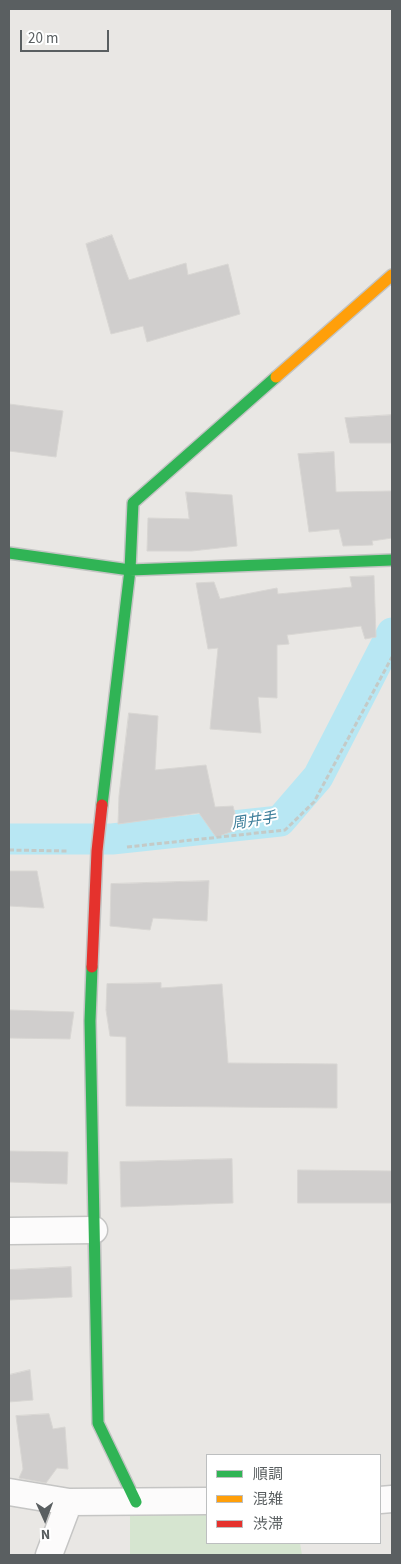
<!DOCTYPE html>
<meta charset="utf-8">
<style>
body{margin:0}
#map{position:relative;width:401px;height:1564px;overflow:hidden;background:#e9e7e4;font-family:"Source Sans 3","Noto Sans JP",sans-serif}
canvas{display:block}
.frame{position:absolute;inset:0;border:10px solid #5a5f61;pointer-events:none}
.legend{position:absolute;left:206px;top:1454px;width:175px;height:90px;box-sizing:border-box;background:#fff;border:1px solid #bdbfc0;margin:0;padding:6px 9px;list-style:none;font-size:15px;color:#5a5f61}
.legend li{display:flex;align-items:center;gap:10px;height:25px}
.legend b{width:25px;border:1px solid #bdbfc0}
.north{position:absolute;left:20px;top:1494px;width:50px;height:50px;-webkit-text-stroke:4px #fff;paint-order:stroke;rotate:178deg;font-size:14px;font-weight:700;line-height:20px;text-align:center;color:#5a5f61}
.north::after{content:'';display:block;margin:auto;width:18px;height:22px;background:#5a5f61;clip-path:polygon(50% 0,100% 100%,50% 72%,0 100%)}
.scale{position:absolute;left:20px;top:30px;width:89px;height:22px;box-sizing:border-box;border:2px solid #5a5f61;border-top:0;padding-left:6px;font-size:15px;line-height:18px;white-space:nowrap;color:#5a5f61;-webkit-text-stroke:4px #fff;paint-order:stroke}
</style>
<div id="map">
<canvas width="401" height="1564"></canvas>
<div class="frame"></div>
<ul class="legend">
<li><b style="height:6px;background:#30b455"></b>順調</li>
<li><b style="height:6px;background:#ff9f0a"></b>混雑</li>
<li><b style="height:6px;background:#e5322d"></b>渋滞</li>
</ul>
<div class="north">N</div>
<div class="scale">20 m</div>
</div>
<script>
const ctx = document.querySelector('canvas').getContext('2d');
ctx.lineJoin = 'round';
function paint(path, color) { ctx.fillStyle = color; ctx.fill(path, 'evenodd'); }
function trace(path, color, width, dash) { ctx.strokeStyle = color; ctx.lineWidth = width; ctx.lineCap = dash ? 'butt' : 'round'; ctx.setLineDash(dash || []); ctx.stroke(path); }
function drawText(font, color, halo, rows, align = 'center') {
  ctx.font = font + ' "Source Sans 3","Noto Sans JP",sans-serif'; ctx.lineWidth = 4; ctx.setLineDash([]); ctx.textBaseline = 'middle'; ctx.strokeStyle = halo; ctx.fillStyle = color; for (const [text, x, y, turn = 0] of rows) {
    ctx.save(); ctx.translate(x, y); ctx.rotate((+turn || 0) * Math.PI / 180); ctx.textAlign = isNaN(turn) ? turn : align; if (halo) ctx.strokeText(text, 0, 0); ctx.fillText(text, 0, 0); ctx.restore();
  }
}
paint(new Path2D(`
 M130,1513H207V1543H300L302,1555H130Z`), '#d6e5d0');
trace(new Path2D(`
 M9,839H112L280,821L318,777L392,633`), '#b8e7f3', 31);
const building = new Path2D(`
 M112,235L129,280L186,263L188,275L228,264L240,314L147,342L143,326L111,334L86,244Z
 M9,404L63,411L56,457L9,451Z
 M392,415V443H350L345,418Z
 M334,452L336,492L392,491V538L372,541L373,545L343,546L339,529L309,532L298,454Z
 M186,492L232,495L237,546L192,551H147L148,518L189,519Z
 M374,576L376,637L365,639L361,626L287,635L289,644L277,645V698L258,697L261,733L210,729L218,648L208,649L196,583L214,582L220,599L277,588L278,594L352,587L350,577Z
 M129,713L158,716L155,770L206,765L215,807L233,806L239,829L216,837L199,813L118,824L119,796Z
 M9,871H37L44,908L9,906Z
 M209,881L207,921L153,918L150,930L110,926L111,884Z
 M161,983V988L222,984L228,1063L337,1064V1108L126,1106V1037L110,1036L106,1010L107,984Z
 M9,1010L74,1012L70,1039L9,1038Z
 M9,1151L68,1152L67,1184L9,1182Z
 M232,1159L233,1203L121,1207L120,1162Z
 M298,1170L392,1171V1203H298Z
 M71,1267L72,1297L9,1300V1270Z
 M30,1370L33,1400L9,1402V1375Z
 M49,1414L53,1429L65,1427L68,1469L57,1468L46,1483L19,1478L23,1469L16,1416Z`);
paint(building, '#d0cecd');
trace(building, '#d8d6d3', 1);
const street = new Path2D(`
 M9,1231L94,1230
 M9,1492L69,1502L207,1501
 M380,1500L392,1499
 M49,1555L69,1502`);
const fast = new Path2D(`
 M9,553L130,570L392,560
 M102,805L130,570L133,503L276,377
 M92,967L90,1021L98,1423L136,1502`);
const slow = new Path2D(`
 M276,377L392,275`);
const jam = new Path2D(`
 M92,967L97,851L102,805`);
trace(street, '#c5c5c4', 29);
trace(fast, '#c3c4c3', 14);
trace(slow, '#c3c4c3', 14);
trace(jam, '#c3c4c3', 14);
trace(new Path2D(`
 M127,847L285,830L314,802L392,657
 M9,850L68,851`), '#c4cac7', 3, [5, 2.5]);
trace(street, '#fcfbfb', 26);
trace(fast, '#30b455', 11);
trace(slow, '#ff9f0a', 11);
trace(jam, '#e5322d', 11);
drawText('italic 15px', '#3d7e9a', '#fff', [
 ["周井手",254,822,-9]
]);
</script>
